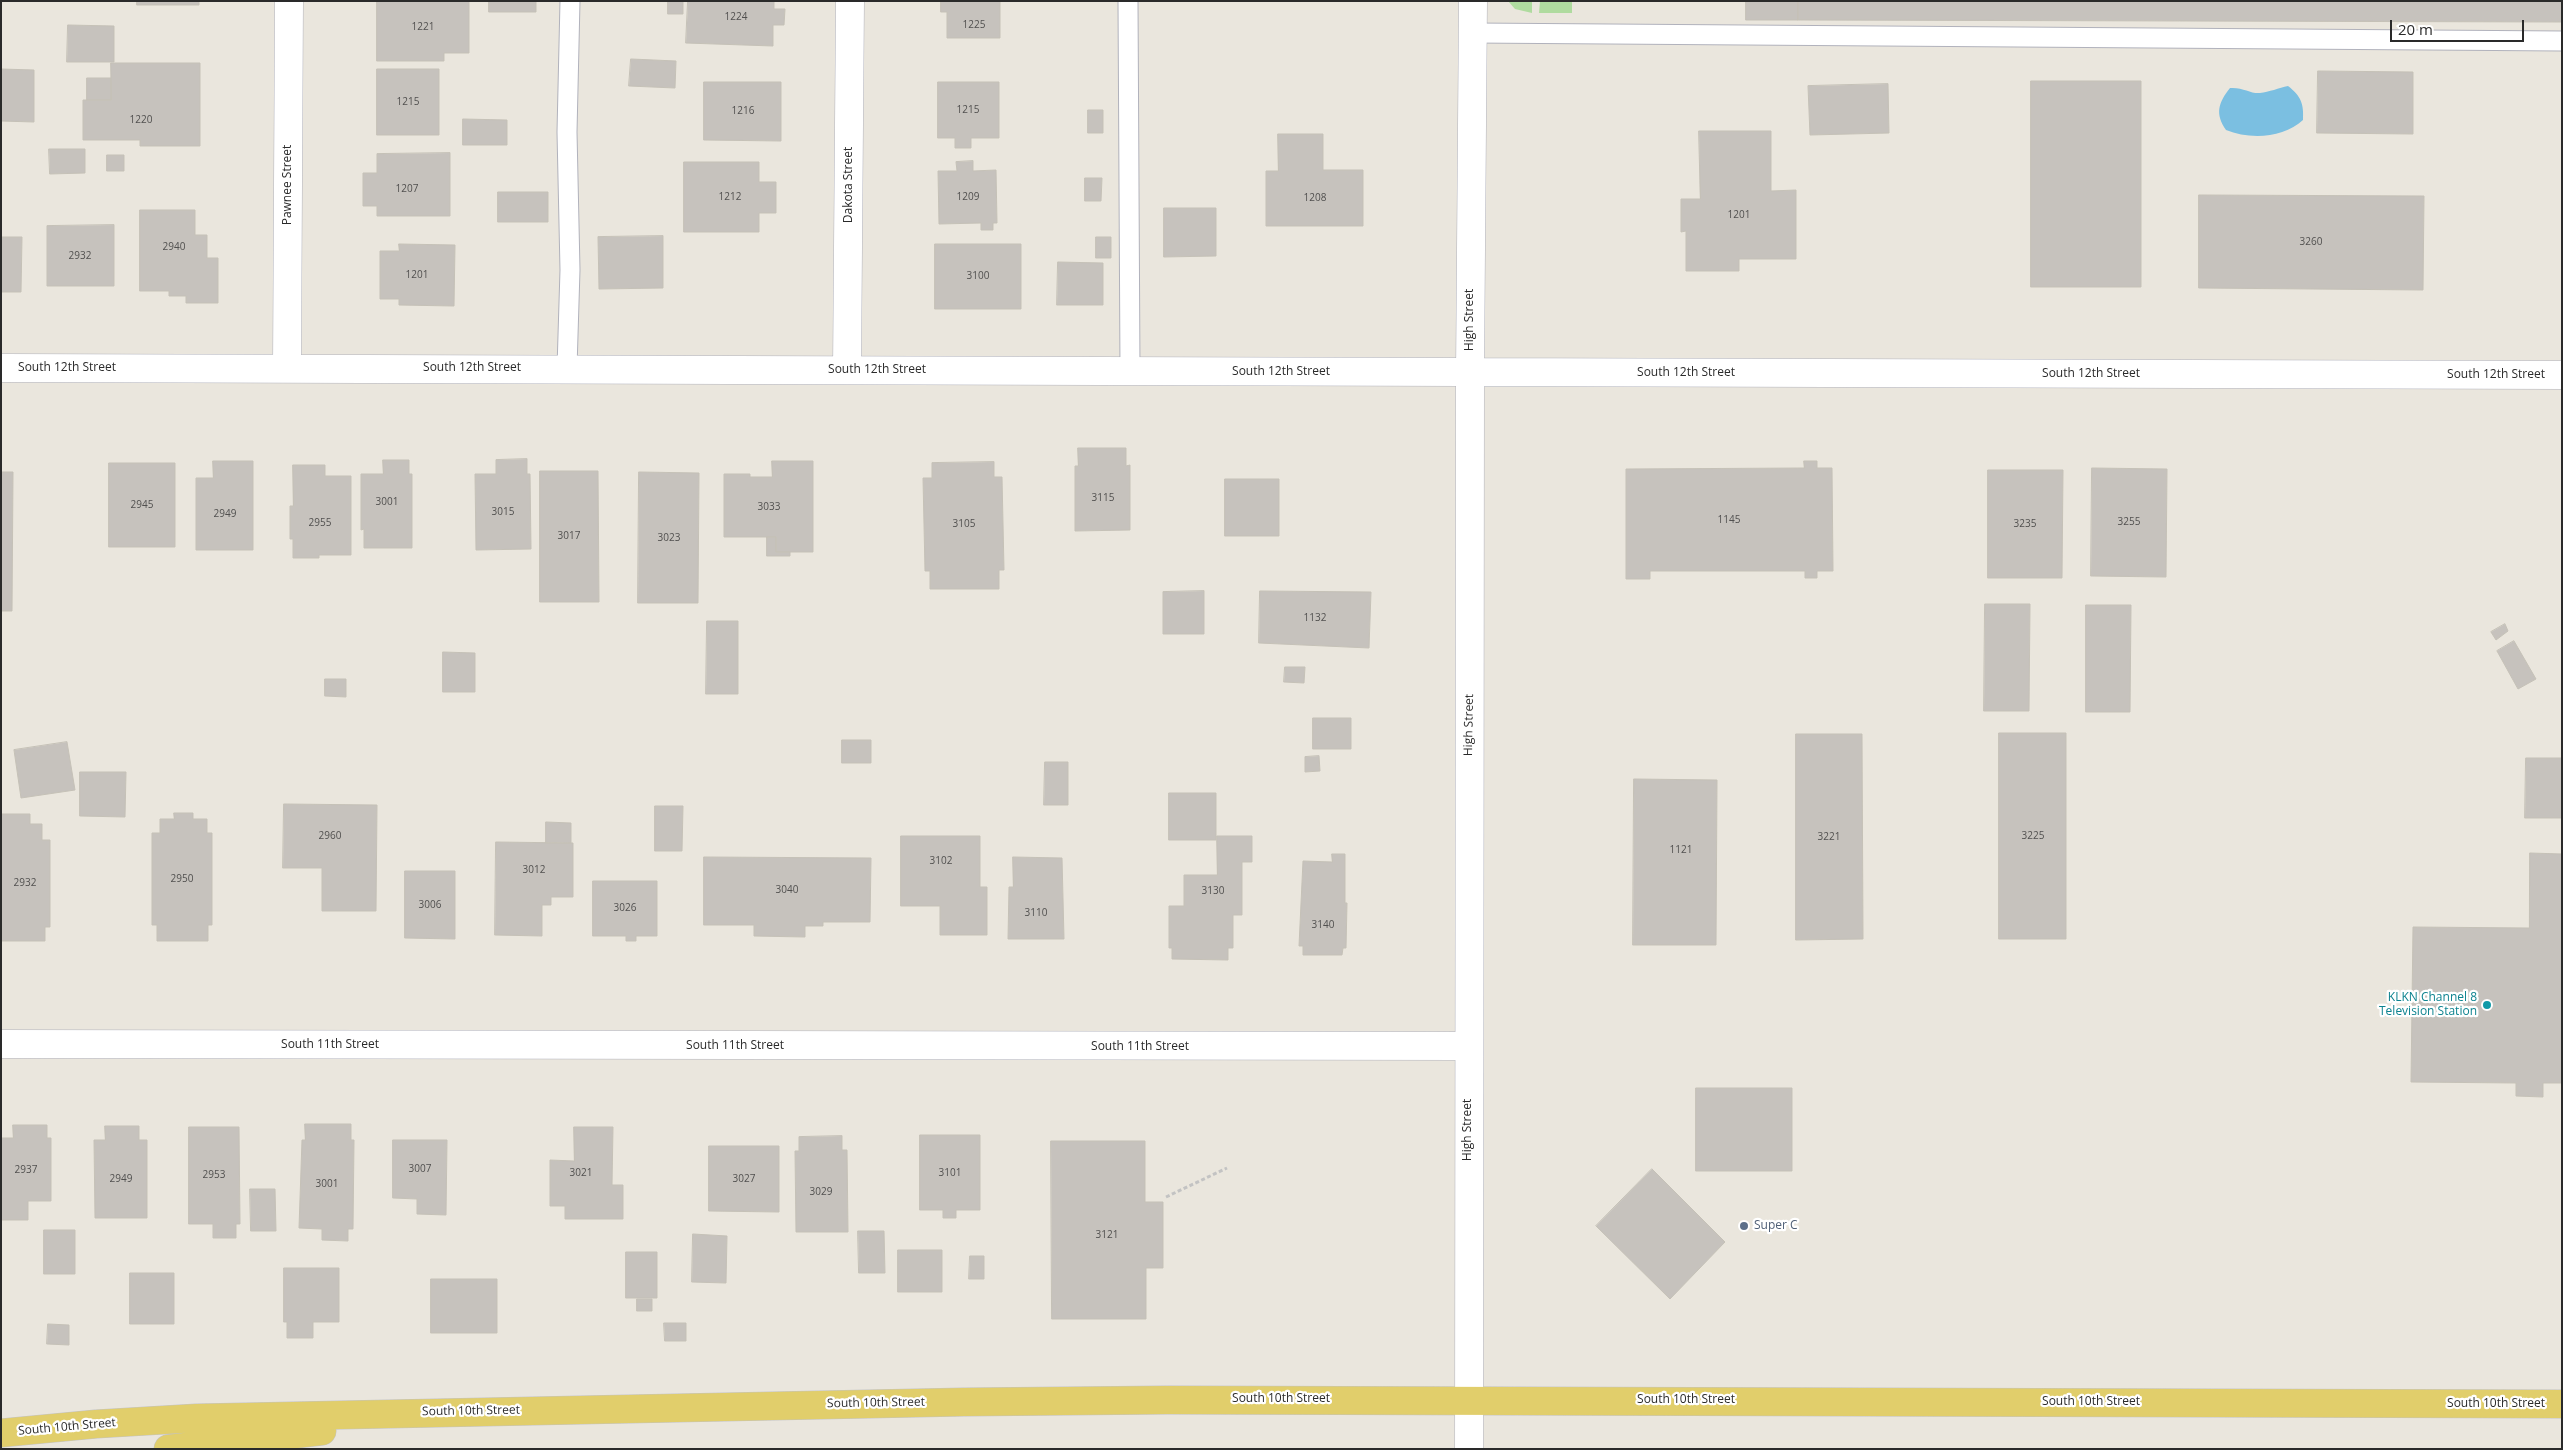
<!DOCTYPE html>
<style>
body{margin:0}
#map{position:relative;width:2563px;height:1450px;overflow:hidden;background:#eae6dd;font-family:"Open Sans",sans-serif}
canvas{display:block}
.frame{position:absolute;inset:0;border:2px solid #2a2a2a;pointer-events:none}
.scale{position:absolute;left:2390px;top:20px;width:134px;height:22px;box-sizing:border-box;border:2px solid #2a2a2a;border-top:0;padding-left:6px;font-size:15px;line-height:18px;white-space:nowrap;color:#2a2a2a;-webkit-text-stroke:4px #fff;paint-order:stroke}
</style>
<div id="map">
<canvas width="2563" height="1450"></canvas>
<div class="frame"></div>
<div class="scale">20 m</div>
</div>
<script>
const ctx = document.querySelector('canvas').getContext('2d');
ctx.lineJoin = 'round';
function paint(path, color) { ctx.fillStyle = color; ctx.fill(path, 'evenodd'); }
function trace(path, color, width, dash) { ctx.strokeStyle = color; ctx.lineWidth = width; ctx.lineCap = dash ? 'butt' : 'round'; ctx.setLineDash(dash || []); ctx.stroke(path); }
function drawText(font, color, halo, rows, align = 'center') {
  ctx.font = font + ' "Open Sans",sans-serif'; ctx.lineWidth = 4.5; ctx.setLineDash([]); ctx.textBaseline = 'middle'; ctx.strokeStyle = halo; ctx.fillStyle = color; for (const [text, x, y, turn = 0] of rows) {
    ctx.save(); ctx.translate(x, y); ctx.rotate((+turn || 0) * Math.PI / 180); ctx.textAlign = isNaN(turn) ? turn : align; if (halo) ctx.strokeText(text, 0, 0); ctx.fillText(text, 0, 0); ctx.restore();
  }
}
paint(new Path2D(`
 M1508,1H1532V13L1515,9Z
 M1540,1H1572V13H1539Z`), '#afdb9f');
paint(new Path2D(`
 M2288,86C2301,96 2304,104 2303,120C2284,138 2250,140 2226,130C2215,114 2218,103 2230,88C2243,87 2251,94 2260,93C2269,92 2279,88 2288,86Z`), '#7bbfe1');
const building = new Path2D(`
 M137,1H199V5H137Z
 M377,1H469V53H444V61H377Z
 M489,1H536V12H489Z
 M668,1H683V14H668Z
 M688,1H774V9H785L784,25H773V46L686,43Z
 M941,1H1000V38H947V12H941Z
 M1746,1H1798V20H1746Z
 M1798,1H2562V22L1798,20Z
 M68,25L114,26V62H67Z
 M631,59L676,61L675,88L629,86Z
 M111,63H200V146H140V140H83V100H111Z
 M1,69L34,70V122L1,121Z
 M377,69H439V135H377Z
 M2318,71L2413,72V134L2317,133Z
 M87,78H111V100H87Z
 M2031,81H2141V287H2031Z
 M704,82H781V141L704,140Z
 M938,82H999V138H971V148H955V138H938Z
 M1888,84L1889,133L1810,135L1808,86Z
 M1088,110H1103V133H1088Z
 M463,119L507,120V145H463Z
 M1699,131H1771V191L1796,190V259H1739V271H1686V231L1681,232V199H1700Z
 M1278,134H1323V170H1363V226H1266V171H1278Z
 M49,149H85V173L50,174Z
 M450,153V216H377V206H363V173H377V154Z
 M107,155H124V171H107Z
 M973,161V171L996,170L997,223H993V230H981V223L939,224L938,171H957L956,162Z
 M684,162H759V182H776V213H759V232H684Z
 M1085,178H1102L1101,201H1085Z
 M498,192H548V222H498Z
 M2199,195L2424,196L2423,290L2199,288Z
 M1164,208H1216V256L1164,257Z
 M140,210H195V235H207V258H218V303H186V296H169V291H140Z
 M114,225V286H47V226Z
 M663,236V288L599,289L598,237Z
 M1,237H22L21,292H1Z
 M1096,237H1111V258H1096Z
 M399,244L455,245L454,306L399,305V299H380V251H399Z
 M935,244H1021V309H935Z
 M1058,262L1103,263V305H1057Z
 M1078,448H1126V466L1130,465V530L1075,531V466H1078Z
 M527,459V474H530L531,549L476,550L475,474H496V460Z
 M383,460H409V474H412V548H364V529L361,530V474H383Z
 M213,461H253V550H196V478H213Z
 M772,461H813V552H776V537H724V474H750V477H772Z
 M1804,461H1817V468H1832L1833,571H1817V578H1805V571H1650V579H1626V469L1804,468Z
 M994,462V477H1002L1004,570H999V589H930V571H925L923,478H932V463Z
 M109,463H175V547H109Z
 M293,465H325V476H351V555H319V558H293V539H290V506H293Z
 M2092,468L2167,469L2166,577L2091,576Z
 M1988,470H2063L2062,578H1988Z
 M540,471H598L599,602H540Z
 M1,472H13L12,611H1Z
 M639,472L699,473L698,603H638Z
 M1225,479H1279V536H1225Z
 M767,537H776V552H790V556H767Z
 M1204,591V634H1163V592Z
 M1260,591L1371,592L1369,648L1259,643Z
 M1985,604H2030L2029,711H1984Z
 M2086,605H2131L2130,712H2086Z
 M707,621H738V694H706Z
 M2505,624L2508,631L2496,640L2491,632Z
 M2514,641L2536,679L2518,689L2497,651Z
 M443,652L475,653V692H443Z
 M1285,667H1305L1304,683L1284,682Z
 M325,679H346V697L325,696Z
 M1313,718H1351V749H1313Z
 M1999,733H2066V939H1999Z
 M1796,734H1862L1863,939L1796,940Z
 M842,740H871V763H842Z
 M67,742L75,790L21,798L14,750Z
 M1319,756L1320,771L1305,772V757Z
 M2526,758H2562V818H2525Z
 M1045,762H1068V805H1044Z
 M80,772H126L125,817L80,816Z
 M1634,779L1717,780L1716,945H1633Z
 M1169,793H1216V840H1169Z
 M284,804L377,805L376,911H322V868H283Z
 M655,806H683L682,851H655Z
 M174,813H193V819H207V833H212V925H208V941H157V925H152V833H160V819H174Z
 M1,814H30V824H42V840H50V927H45V941H1Z
 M546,822L571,823V843H546Z
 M901,836H980V887H987V935H940V906H901Z
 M1217,836H1252V862H1242V915H1233V948H1228V960L1172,959V948H1169V906H1184V875H1217Z
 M496,842L573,843V897H551V905H542V936L495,935Z
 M2530,853L2562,854V1083H2543V1097L2516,1096V1083L2411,1082L2413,927L2529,928Z
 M1332,854H1345V903H1347L1346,948H1343L1342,955H1303V946H1299L1303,861L1332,862Z
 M704,857L871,858L870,922H823V926H805V937L754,936V925H704Z
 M1013,857L1062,858L1064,939H1008L1009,887H1013Z
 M405,871H455V939L405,938Z
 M593,881H657V936H636V941H626V936H593Z
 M1696,1088H1792V1171H1696Z
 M305,1124H351V1140H354L353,1229H348V1241L322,1240V1229L299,1228L302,1140H305Z
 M13,1125H47V1138H51V1201H28V1220H1V1138H13Z
 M105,1126H139V1140H147V1218H95L94,1140H105Z
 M189,1127H239L240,1224H236V1238H213V1224H189Z
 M574,1127H613L612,1185H623V1219H565V1206H550V1160L574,1161Z
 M920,1135H980V1210H956V1218H943V1210H920Z
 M842,1136V1150H847L848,1232H796L795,1151H799V1137Z
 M393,1140H447L446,1215L417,1214V1199L393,1198Z
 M1051,1141H1145V1202H1163V1268H1146V1319H1052Z
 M709,1146H779V1212L709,1211Z
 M1652,1169L1725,1242L1670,1299L1596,1226Z
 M250,1189H275L276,1231H251Z
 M44,1230H75V1274H44Z
 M858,1231H884L885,1273H859Z
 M693,1234L727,1236L726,1283L692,1282Z
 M898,1250H942V1292H898Z
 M626,1252H657V1298H626Z
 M970,1256H984V1279H969Z
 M284,1268H339V1322H313V1338H287V1322H284Z
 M130,1273H174V1324H130Z
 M431,1279H497V1333H431Z
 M637,1299H652V1311H637Z
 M664,1323H686V1341H665Z
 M48,1324L69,1325V1345L47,1344Z`);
paint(building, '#c6c2bd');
trace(building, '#c5c1b7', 1);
const lane = new Path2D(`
 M1128,1L1130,371
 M1473,33L2562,41
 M567,368L570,270L567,132L570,1`);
const street = new Path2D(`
 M1,368L2562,375
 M287,368L289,1
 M847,370L850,1
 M1,1044L1468,1046
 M1469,1449L1470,373L1473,1`);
const primary = new Path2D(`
 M1,1433L96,1424L197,1418L964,1402L1167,1400L2562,1404
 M168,1449L322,1431`);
trace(lane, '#b1b2bc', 21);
trace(street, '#b1b2bc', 29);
trace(primary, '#c3c3c3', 29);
trace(new Path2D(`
 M1166,1197L1227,1168`), '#c3c3c3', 3, [4, 2.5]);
trace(lane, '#fff', 19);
trace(street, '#fff', 28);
trace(primary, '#e1ce6b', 28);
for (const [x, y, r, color] of [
 [2487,1005,5,"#0f9aa8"],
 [1744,1226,5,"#5c6f8a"]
]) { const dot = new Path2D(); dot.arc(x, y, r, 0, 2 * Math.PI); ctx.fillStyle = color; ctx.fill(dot); trace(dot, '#fff', 2); }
drawText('10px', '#51504f', null, [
 ["1224",736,17],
 ["1225",974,25],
 ["1221",423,27],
 ["1215",408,102],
 ["1215",968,110],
 ["1216",743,111],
 ["1220",141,120],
 ["1207",407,189],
 ["1212",730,197],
 ["1209",968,197],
 ["1208",1315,198],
 ["1201",1739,215],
 ["3260",2311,242],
 ["2940",174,247],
 ["2932",80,256],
 ["1201",417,275],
 ["3100",978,276],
 ["3115",1103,498],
 ["3001",387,502],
 ["2945",142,505],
 ["3033",769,507],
 ["3015",503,512],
 ["2949",225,514],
 ["1145",1729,520],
 ["3255",2129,522],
 ["2955",320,523],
 ["3105",964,524],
 ["3235",2025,524],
 ["3017",569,536],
 ["3023",669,538],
 ["1132",1315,618],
 ["2960",330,836],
 ["3225",2033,836],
 ["3221",1829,837],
 ["1121",1681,850],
 ["3102",941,861],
 ["3012",534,870],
 ["2950",182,879],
 ["2932",25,883],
 ["3040",787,890],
 ["3130",1213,891],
 ["3006",430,905],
 ["3026",625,908],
 ["3110",1036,913],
 ["3140",1323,925],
 ["3007",420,1169],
 ["2937",26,1170],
 ["3021",581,1173],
 ["3101",950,1173],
 ["2953",214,1175],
 ["2949",121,1179],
 ["3027",744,1179],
 ["3001",327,1184],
 ["3029",821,1192],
 ["3121",1107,1235]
]);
drawText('12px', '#2a2a2a', '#fff', [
 ["Pawnee Street",288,185,-90],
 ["Dakota Street",849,185,-90],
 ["High Street",1470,320,-90],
 ["South 12th Street",67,368],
 ["South 12th Street",472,368],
 ["South 12th Street",877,370],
 ["South 12th Street",1281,372],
 ["South 12th Street",1686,373],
 ["South 12th Street",2091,374],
 ["South 12th Street",2496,375],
 ["High Street",1469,725,-89],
 ["South 11th Street",330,1045],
 ["South 11th Street",735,1046],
 ["South 11th Street",1140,1047],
 ["High Street",1468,1130,-90],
 ["South 10th Street",1281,1399],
 ["South 10th Street",1686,1400],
 ["South 10th Street",2091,1402],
 ["South 10th Street",876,1403,-1],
 ["South 10th Street",2496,1404],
 ["South 10th Street",471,1411,-1],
 ["South 10th Street",67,1427,-5]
]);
drawText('12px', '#0d838f', '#fff', [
 ["KLKN Channel 8",2477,998],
 ["Television Station",2477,1012]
], 'right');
drawText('12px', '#4e5e75', '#fff', [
 ["Super C",1754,1226]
], 'left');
</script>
